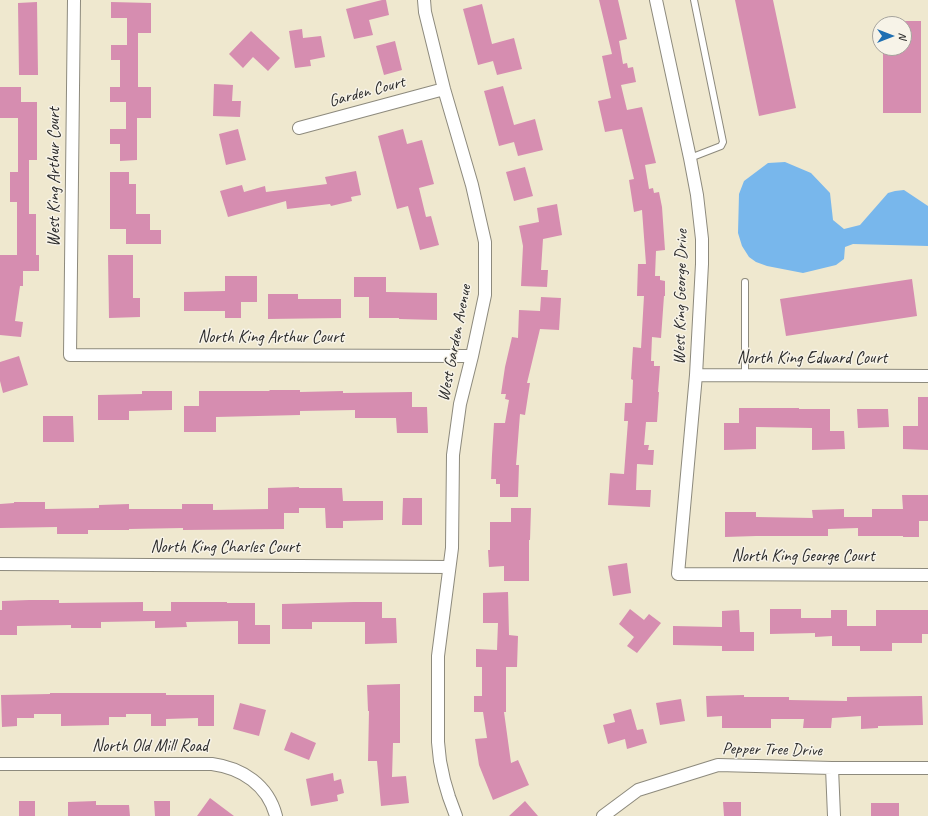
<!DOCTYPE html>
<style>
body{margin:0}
#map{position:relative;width:928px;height:816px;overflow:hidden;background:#efe8cf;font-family:Caveat,sans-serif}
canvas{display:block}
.north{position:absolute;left:872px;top:16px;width:40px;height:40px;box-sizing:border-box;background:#f7f3e8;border:1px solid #a5a39c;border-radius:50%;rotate:90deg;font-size:11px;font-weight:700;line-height:16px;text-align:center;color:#2b2b2b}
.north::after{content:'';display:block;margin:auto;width:14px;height:18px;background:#1f6fb2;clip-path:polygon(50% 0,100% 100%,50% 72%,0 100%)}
</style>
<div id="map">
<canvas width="928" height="816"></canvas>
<div class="north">N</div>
</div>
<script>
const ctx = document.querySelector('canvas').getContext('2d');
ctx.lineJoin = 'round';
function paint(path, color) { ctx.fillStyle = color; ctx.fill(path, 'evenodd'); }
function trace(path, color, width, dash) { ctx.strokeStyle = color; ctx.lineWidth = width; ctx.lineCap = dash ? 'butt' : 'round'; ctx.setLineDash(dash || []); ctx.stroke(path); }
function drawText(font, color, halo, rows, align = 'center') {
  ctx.font = font + ' Caveat,sans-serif'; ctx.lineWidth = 3; ctx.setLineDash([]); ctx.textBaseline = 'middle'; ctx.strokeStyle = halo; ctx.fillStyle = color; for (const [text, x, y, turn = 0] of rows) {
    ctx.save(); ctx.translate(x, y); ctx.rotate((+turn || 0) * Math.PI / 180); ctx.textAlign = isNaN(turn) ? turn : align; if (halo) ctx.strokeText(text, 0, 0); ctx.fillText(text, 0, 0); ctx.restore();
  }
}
paint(new Path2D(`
 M785,162L811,173L830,193L833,220L844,229L860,225L888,193L895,191L904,190L928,206V246L853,244L845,247L844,259L836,265L803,273L767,266L756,262L749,257L742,246L738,233L739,194L744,181L768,163Z`), '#78b7ec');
paint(new Path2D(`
 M382,0H386L389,15L369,20L373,35L354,39L346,9Z
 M599,0H618L627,39L619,41L623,64L627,63L628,68L633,67L636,82L621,85L627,110L642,107L656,163L645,165L649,189L653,188L654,193L659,192L662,207L665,250L656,251L655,276H660V280L665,281V296H664L661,338L652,337L651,361H654V366H660L658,392H659L657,422H646L644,445H649L648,450H654L653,465L637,464L636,490H651L650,507L608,505L610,473L624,474L628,421H624L625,403H632L633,380L631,379L633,347L641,348L644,296H637L638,264H646L642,210L634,212L629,180L634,179L622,129L605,132L598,101L611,98L602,56L612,54Z
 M735,0H773L796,108L759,116Z
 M37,2L38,75H19L18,3Z
 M111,2L151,3V33H138V87H151V118H137V160L120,161V144H110V129H126V102H110V87H120V60H111V45H127V18H111Z
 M482,4L492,44L514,38L522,69L497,75L493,61L478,65L463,9Z
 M904,21H921V113H883V48H904Z
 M302,29L303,38L321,36L325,57L310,60L311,66L295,68L289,31Z
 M251,31L280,58L268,71L253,57L243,68L229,54Z
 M395,41L402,70L384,75L376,46Z
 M214,84L233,85L232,101H241L240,117L213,116Z
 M503,86L514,125L535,119L543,150L518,156L514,142L499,146L484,91Z
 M0,87H21V102H37V160H29V214H36V255H39V271H23V286H20L15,321L23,322L21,337L0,335V255H17V202H10V172H18V118H0Z
 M238,129L246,160L226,165L219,134Z
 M403,129L407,144L422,140L434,184L419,188L426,217L431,216L439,245L420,250L408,206L397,209L378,136Z
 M525,167L533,196L514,201L506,172Z
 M356,171L361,195L351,197L352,201L331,206L330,204L287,209L286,201L228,217L220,191L242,185L244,192L265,186L266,192L327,184L325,177Z
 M110,172H129V184H136V214H150V230H161V244H126V229H110Z
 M557,204L562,235L543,239L541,270H548L547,287L521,286L523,246L519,226L539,222L537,208Z
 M108,255H133V298H140V317L109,318Z
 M225,276H257V302H241V318H225V311H184V292L225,291Z
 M354,277H386V292L437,293V320L399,319V318H369V297H354Z
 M912,279L917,316L786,336L780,299Z
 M268,294H298V299H341V318L268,319Z
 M541,297L561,298L559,330L540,329L527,383H530L525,415L520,414L516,465H519L518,497H500V484H496V479H491L492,455L494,423H505L509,400L505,399L506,394H501L505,367L512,337L518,338L519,310L540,311Z
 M19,356L28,385L3,393L0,381V362Z
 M269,390H300V392L343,391V393L412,392V407H427L428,433H397L396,418H355V410L300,411V415L216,417V432H184V406H199V391H270Z
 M142,391H172V410L129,411V420H98V395L142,394Z
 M918,397H928V450L903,449V426H918Z
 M739,408H799V409H830V431H844L845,449L812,450V428L756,427V449L724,450V423H739Z
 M857,409H888L889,427L858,428Z
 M43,416H73L74,442H43Z
 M299,487V488H342L343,501H383V520L343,521V528H326L325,508H299V513H284V529L183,530V528L129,529V530H88V534H57V527L0,528V504L14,503V502H45V509L99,508V505L129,504V509H182V504H213V510L268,509V488Z
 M902,495H928V521H919V537H903V536H858V528L828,529V536H756L725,537V512H756V517L813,518L812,510L844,509V517H872V509H903Z
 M403,498H422V525H402Z
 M511,508H531L530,540H529V581H504V566L489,567L488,550H490V522H511Z
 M627,563L631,593L613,596L608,566Z
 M508,592L509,635L518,636L517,667H506V712H504L511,763L518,760L529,785L493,800L479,765L475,739L487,738L483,712H474V696H482V667H476V649L497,650L498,623H483V593Z
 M29,600H59V603L143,602V611H171V602H227V603H255V625H270V644H238V621L186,622L187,627L155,628V621L101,622V628H71V625L17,626V635H0V610H2V601Z
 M354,602H382V618H396L397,643L365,644V622H312V629H282V604Z
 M630,609L644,620L649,614L661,623L637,653L627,646L634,637L619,624Z
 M770,609H801V618H831V610H847V626H876V610H928V634H922V643H892V651H860V646H832V636L815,637V633L770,634Z
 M739,610L740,632H754V651H722V646L673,645V626L722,627V611Z
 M400,684V743H393L392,777L406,776L409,803L381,806L377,761H368L369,711H368L367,685Z
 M50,693H166V695H214V726H198V718L166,719V726H151V714H126V717H109V725L61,726V714H34V718H17V726L2,727L1,695L50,694Z
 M744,695V697H789V700L847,701V697L922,696L923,725L878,726V728L861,729V716L832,718L831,728H803L804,719H771V728H722V716L707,717L706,696Z
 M681,699L685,721L660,725L656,703Z
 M240,703L266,710L259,736L233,729Z
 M631,709L637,730L643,729L647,743L627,749L625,739L608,744L603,725L615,722L613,714Z
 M291,732L316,743L309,760L284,750Z
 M333,773L334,781L341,779L344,793L337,795L338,801L311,806L306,779Z
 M210,798L234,816H197Z
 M19,801H35V816H19Z
 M96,801V805H129L130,816H68V802Z
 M154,801H170V816H155Z
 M525,801L538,816H509Z
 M723,802H741V816H724Z
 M871,803H899V816H871Z`), '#d68db0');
const service = new Path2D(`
 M690,158L721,146L723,142L694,0
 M745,282V375`);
const minor = new Path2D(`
 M74,0L70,355L472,356
 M424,0L425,12L444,89L472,185L485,242V295L472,356L460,404L453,455L452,548L438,656V742L440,761L444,780L449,797L456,816
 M656,0L690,158L697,195L702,239V264L696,375L678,574L928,575
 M299,128L444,89
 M696,375L928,376
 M0,564L449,567
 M0,764H212C242,768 268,785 276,816
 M832,768L834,816
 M603,816L638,790L718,765L832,768H928`);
trace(service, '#8d8a7d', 8);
trace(minor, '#8d8a7d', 14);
trace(service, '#fff', 6);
trace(minor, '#fff', 12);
drawText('17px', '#2b2b2b', '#f7f3e8', [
 ["Garden Court",367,92,-15],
 ["West King Arthur Court",55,177,-90],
 ["West King George Drive",681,297,-89],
 ["North King Arthur Court",271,338],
 ["West Garden Avenue",455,343,-79],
 ["North King Edward Court",812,359],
 ["North King Charles Court",225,548],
 ["North King George Court",803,557],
 ["North Old Mill Road",150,747],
 ["Pepper Tree Drive",772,750,1]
]);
</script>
